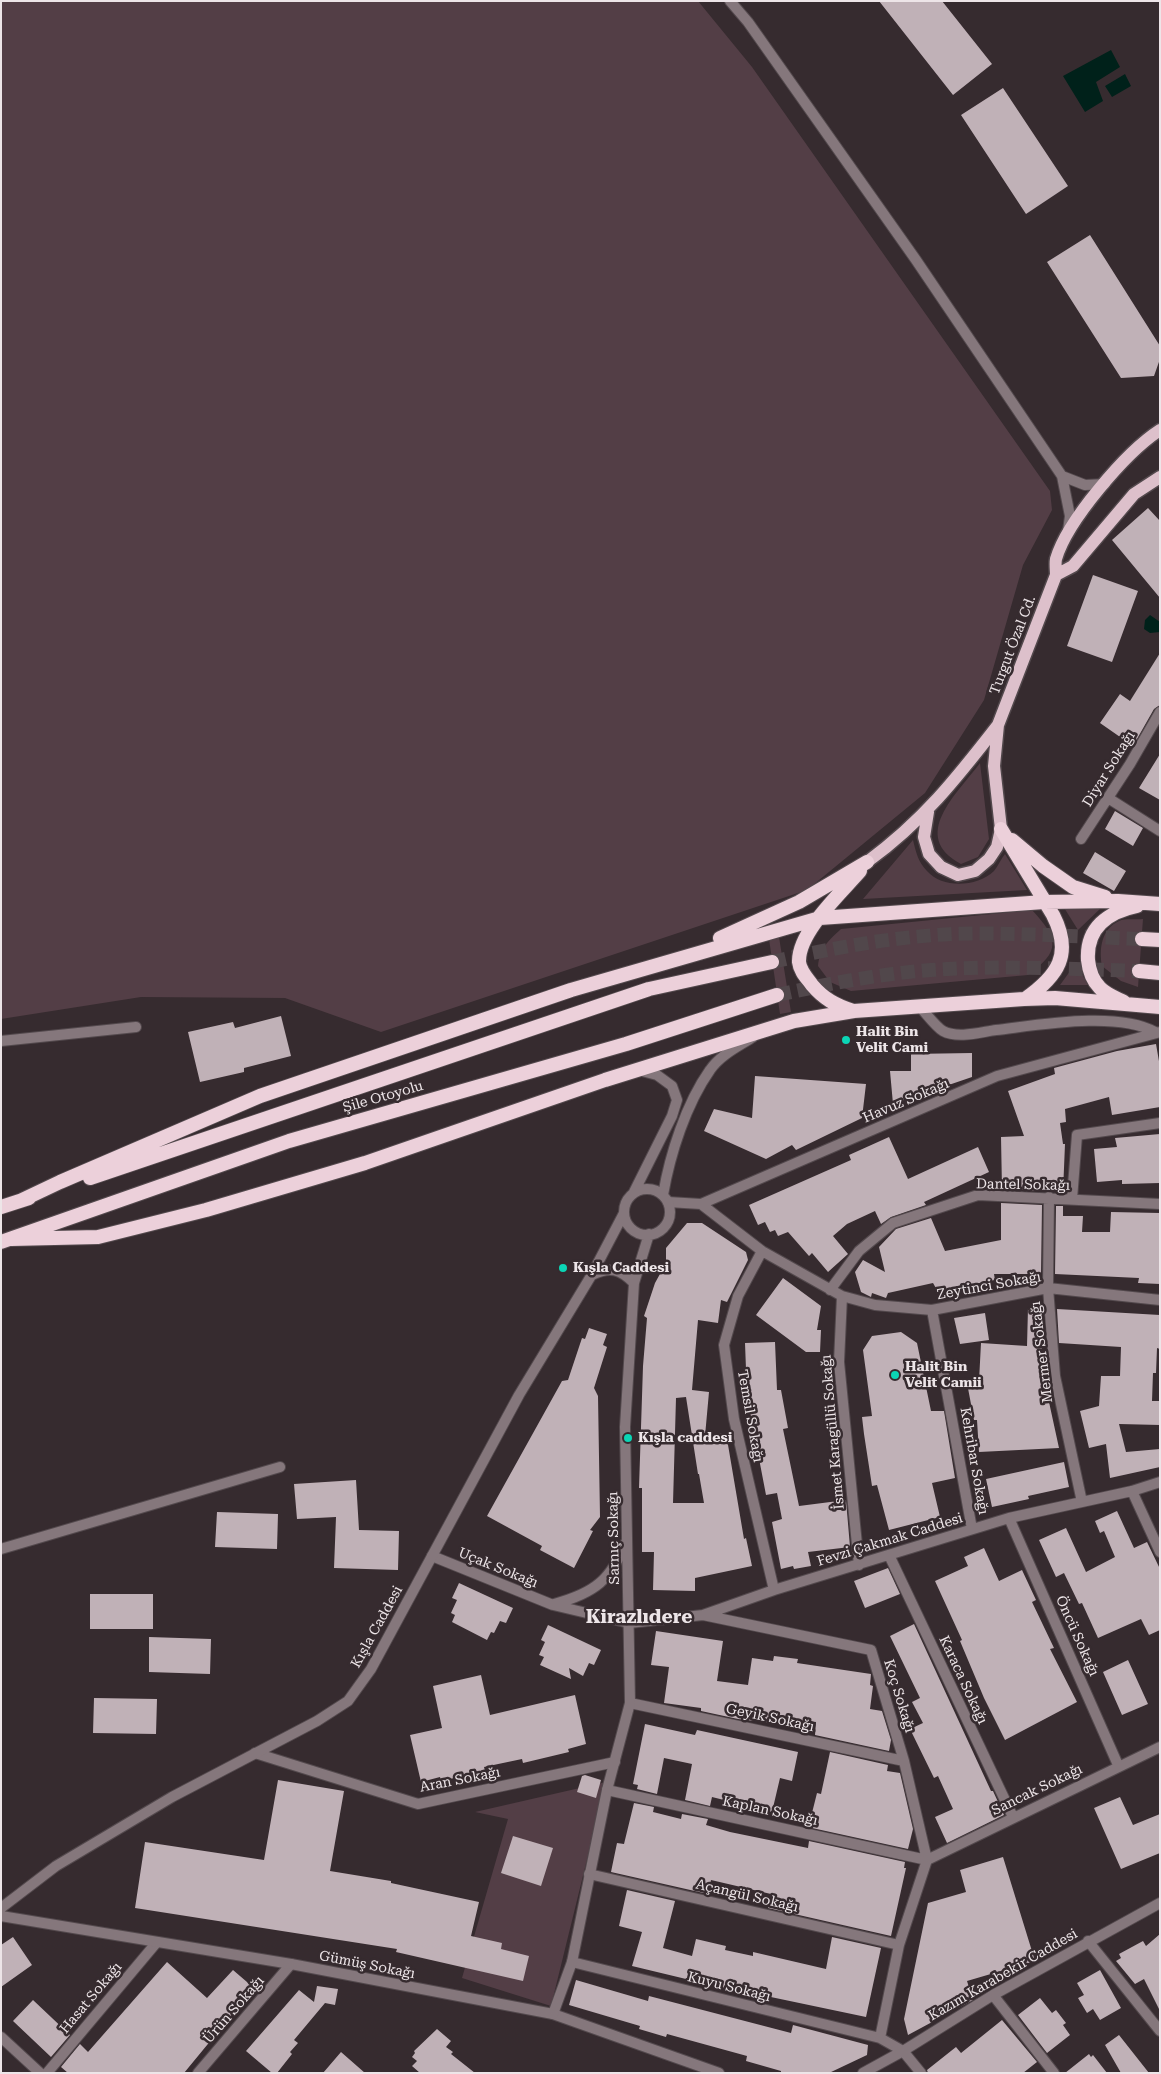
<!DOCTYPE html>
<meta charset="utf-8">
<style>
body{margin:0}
#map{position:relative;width:1161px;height:2074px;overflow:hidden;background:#362b2f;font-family:"Roboto Serif",serif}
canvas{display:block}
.frame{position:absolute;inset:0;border:2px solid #ede5e8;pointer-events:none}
</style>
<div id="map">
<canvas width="1161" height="2074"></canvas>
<div class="frame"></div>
</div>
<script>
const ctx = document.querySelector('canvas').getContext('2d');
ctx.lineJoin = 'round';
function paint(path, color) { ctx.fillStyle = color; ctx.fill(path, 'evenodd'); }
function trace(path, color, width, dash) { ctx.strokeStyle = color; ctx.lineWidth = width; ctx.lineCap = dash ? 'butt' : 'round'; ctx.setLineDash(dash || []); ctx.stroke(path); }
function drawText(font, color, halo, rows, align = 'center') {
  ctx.font = font + ' "Roboto Serif",serif'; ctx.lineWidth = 5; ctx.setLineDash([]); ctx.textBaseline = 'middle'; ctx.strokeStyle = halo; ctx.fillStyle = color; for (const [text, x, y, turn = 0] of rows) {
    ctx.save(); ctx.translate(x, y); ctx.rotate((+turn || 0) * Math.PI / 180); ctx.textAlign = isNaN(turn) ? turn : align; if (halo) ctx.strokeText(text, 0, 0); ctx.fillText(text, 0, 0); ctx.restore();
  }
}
paint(new Path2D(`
 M1,1H698L752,67L1050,491L1052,510L1023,565L984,700L925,793L807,890L381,1032L285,998L141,997L1,1019Z
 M980,763L989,839L978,857L961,864C909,836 957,794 980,763Z
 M913,840C916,852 918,862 927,871C943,889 977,887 994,871C998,866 1001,859 1005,854L1027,890L863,899Z
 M1063,906L1102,907L1078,930Z
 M1032,910C1059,939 1061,951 1028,975L851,991L830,982L818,966C820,948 828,941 841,929Z
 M1143,919L1138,987L1121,981L1102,966C1099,950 1101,929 1119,921C1125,918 1137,920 1143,919Z
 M779,937L791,1012L780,1014L769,939Z
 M1076,963L1088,985H1060Z
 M606,1782L551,2006L462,1978L508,1819L475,1812Z`), '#533e46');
paint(new Path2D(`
 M1111,50L1120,67L1096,82L1103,101L1085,112L1063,76Z
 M1125,74L1131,86L1112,97L1105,86Z
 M1150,615L1160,622V632L1150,633L1144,629L1145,620Z`), '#00211a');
paint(new Path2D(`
 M879,1H942L992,64L953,95Z
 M1003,88L1068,186L1026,214L961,115Z
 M1090,235L1160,346V359L1154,376L1121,378L1047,262Z
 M1148,508L1160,521V598L1112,540Z
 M1093,575L1138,591L1112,662L1067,646Z
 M1160,653V705L1154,709L1133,746L1100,723L1120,694L1130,701Z
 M1160,754V800L1139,788Z
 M1115,811L1143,828L1133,846L1105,829Z
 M1095,852L1126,871L1114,891L1083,873Z
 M281,1016L291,1056L244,1068V1072L200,1082L188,1032L233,1022L235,1028Z
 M1156,1044L1160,1067V1107L1112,1115L1109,1097L1065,1109L1066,1122L1060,1123L1063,1144H1065L1063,1192L1002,1189L1001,1137L1024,1136L1008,1091L1055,1074L1054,1068L1117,1051Z
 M972,1053V1077L893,1104L890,1071H911V1054Z
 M755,1076L866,1084L862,1118L796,1150L792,1145L766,1159L704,1131L714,1109L752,1118Z
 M1160,1134V1183L1122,1184V1180L1097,1182L1094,1149L1117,1147L1115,1138Z
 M889,1137L908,1179L978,1147L989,1172L924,1202L926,1205L891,1217L881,1224L875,1211L847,1224L833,1236L848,1254L828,1272L812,1253L809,1256L788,1232L778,1236L775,1230L770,1232L765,1222L758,1225L749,1205L851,1160L849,1155Z
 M1001,1203L1042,1205L1041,1274H994L995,1280L964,1286L966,1290L950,1299V1293L941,1297L933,1283L888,1293L886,1298L872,1293L871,1297L861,1292L855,1272L863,1260L885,1272L879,1247L896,1229L931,1218L945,1251L1001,1240Z
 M1056,1206H1063V1216H1083L1082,1232H1110L1111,1212L1160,1213V1284L1138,1283L1139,1278L1055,1274Z
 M687,1223H702L746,1252L748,1260L727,1302L721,1300L718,1323L698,1320L692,1390L709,1392L705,1436L726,1433L744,1539L746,1538L752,1566L695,1578V1591L653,1590L654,1552H642V1488H639L643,1366L647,1318L644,1316L655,1283L666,1263V1248ZM686,1397L698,1474H699L704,1503H673L676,1398Z
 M783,1278L821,1306L817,1330H821L820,1352H806L756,1315Z
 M1028,1308H1043L1045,1343L1042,1342L1040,1380L1044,1379L1059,1448L979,1452L977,1420H974L967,1383L979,1381L981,1343L1027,1346Z
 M1057,1309L1160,1315V1349L1157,1348L1156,1373H1153L1152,1401H1160V1425L1119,1424L1126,1452L1160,1449V1467L1110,1478L1106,1444L1089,1448L1080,1411L1099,1406L1101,1376H1120L1121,1347L1059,1343Z
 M985,1313L989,1340L960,1344L954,1318Z
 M589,1328L607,1334L603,1345L607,1347L594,1388L598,1396L600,1517L590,1530L593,1531L574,1568L540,1550L542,1546L487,1516L562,1381L568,1380L582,1338L585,1339Z
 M901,1332L917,1343L931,1411H944L955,1478L932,1483L940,1517L889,1530L877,1485L872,1486L864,1434L862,1417L872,1416L863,1350L872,1336Z
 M775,1342L777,1390H781L788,1428L783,1429L799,1506L846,1500L850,1547L808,1552L811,1566L794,1569L793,1566L781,1569L772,1522L782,1519L777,1493L766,1495L747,1396L745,1343Z
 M1064,1462L1069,1487L1028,1496L1029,1499L992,1507L986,1479Z
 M356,1480L359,1530L399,1531L398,1570L334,1568L336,1517L297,1519L294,1484Z
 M1117,1511L1134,1548L1147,1542L1160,1569V1630L1149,1635L1141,1619L1098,1638L1082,1603L1079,1604L1064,1573L1056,1577L1039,1540L1066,1528L1086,1572L1115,1557L1104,1531L1100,1533L1095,1521Z
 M217,1512L278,1514L277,1549L215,1547Z
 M984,1548L999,1581L1022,1570L1036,1600L1032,1602L1054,1648L1050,1649L1077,1702L1005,1740L984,1698L960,1641L962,1640L935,1581L968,1566L964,1557Z
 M888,1568L900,1594L865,1608L854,1581Z
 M459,1583L513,1608L506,1623L500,1621L494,1633L491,1632L487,1640L452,1622L455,1615L451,1613L457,1600L452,1598Z
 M90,1594H153V1629H90Z
 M914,1624L991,1791H993L1004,1815L947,1843L935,1817L953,1809L938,1776L934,1778L910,1729L923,1723L912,1702L920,1698L890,1636Z
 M548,1625L601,1650L594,1665L589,1663L583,1676L569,1668L571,1679L540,1665L544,1657L539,1655L545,1642L541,1640Z
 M656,1631L723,1641L717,1681L748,1685L752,1658L773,1661L774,1656L798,1659L797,1663L871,1674L870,1685L873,1686L870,1709L882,1711L891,1740L889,1751L815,1735L816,1722L790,1719L789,1725L738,1719L701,1711V1708L664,1703L669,1667L651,1665Z
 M149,1637L211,1639L210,1674L149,1672Z
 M1128,1660L1148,1704L1122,1715L1103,1672Z
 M481,1675L490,1715L575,1695L586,1744L568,1749L569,1752L523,1763L522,1759L484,1767L485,1771L441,1781L440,1777L421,1782L410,1735L442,1728L433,1686Z
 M94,1698L157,1699L156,1734L93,1733Z
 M645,1724L695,1735L697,1730L798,1752L792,1781L780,1778L772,1812L712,1797L710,1806L685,1800L692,1764L664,1758L657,1794L637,1789L638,1785L633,1784Z
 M830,1752L888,1765L887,1771L900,1773L913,1829L908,1849L812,1828L813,1822L810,1821L817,1793L821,1794Z
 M585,1775L601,1780L596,1798L577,1792L582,1776Z
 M278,1780L344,1791L330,1871L391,1881V1883L479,1902L471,1936L502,1943L501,1949L529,1956L523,1981L396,1952L397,1949L135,1908L145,1842L264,1860Z
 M1120,1797L1133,1825L1160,1814V1853L1121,1869L1094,1808Z
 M634,1803L654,1807L653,1812L681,1819L682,1814L708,1819L706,1825L730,1832L808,1848L809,1841L905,1862L904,1868H906L891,1936L768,1908L771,1894L711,1880L708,1894L611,1872L617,1843L624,1844Z
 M513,1836L553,1848L541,1886L501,1873Z
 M1003,1857L1035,1961L967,1981L973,2000L908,2035L904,2019L928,1903L966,1892L960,1870Z
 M627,1890L675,1901L663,1948L692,1956L696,1939L726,1946L725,1950L753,1956V1952L826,1969L832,1937L881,1948L866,2017L766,1996L765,1998L632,1966L642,1932L619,1926Z
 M1160,1934V2011L1144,1979L1135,1984L1116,1961L1121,1958L1119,1954L1143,1941L1146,1946Z
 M13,1937L32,1965L1,1987V1945Z
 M167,1962L207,1998L233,1970L254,1988L184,2073H68L61,2067L80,2044L88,2052Z
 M1100,1970L1121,2008L1100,2020L1093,2009L1087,2013L1078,1998L1084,1995L1077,1983Z
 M576,1980L648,2001L649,1996L791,2033L793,2025L868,2045L867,2055L829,2073H781V2071L746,2061L747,2056L667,2034L666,2037L639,2029L640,2026L569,2005Z
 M317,1986L338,1989L335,2005L325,2003L294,2040L298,2043L290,2052L292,2054L277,2073H272L246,2051L299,1990L314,2002Z
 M1040,1998L1052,2013L1056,2010L1066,2023L1063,2025L1070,2035L1047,2053L1018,2015Z
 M33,2000L70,2035L51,2057L13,2021Z
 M1002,2020L1037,2062L1023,2073H928L927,2070L956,2047L961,2053Z
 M437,2029L451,2041L446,2047L453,2052L451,2054L475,2073H420L412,2066L417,2061L412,2057L415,2053L414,2051Z
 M1119,2035L1149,2073H1121L1105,2045Z
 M341,2052L365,2073H323Z
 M1089,2054L1091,2057L1093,2055L1107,2073H1065Z`), '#c0b1b7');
trace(new Path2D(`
 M772,962C832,948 891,937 952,934C1015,932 1079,937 1142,939
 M777,995C828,984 878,974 931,970C1000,965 1070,969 1139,971`), '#51474b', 14, [14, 7]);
const minor = new Path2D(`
 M730,1L748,22L916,260L1062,476L1070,516L1068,531
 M1062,476L1085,485L1105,484
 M1108,798L1160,831
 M1081,839L1130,764L1160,712
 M919,1006C926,1013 935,1026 943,1031C958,1039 981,1032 996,1030C1039,1025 1117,1011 1155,1032
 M1,1041L136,1027
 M1049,1197L1048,1288L1055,1376L1082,1502
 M1072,1199L1077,1135L1160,1123
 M668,1202L701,1204L997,1076L1160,1032
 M701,1204L762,1251L842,1296L875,1305L932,1310L1048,1288L1160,1300
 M762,1251L738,1296L724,1345L734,1419L774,1590
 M830,1290L859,1251L893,1223L978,1195L1160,1204
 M842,1296L839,1362L859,1565
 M932,1310L972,1529
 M1132,1491L1160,1552
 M1009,1518L1118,1765
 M1,1549L280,1467
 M889,1555L1013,1817
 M432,1556L553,1605L629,1623L703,1615L774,1590L1009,1518L1132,1491L1160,1482
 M554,1604C595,1593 611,1580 627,1540
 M703,1615L871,1650L904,1761L927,1860
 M630,1703L904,1761
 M255,1753L418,1804L615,1762
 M607,1790L927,1860
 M927,1860L1160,1747
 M589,1874L899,1945
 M1088,1941L1160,2031
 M572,1962L880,2038
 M993,1995L1054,2073
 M553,2014L719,2073
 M1,2037L40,2073
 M47,2073L157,1942
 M198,2073L291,1964
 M863,2073L903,2051L993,1995L1160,1903
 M921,2073L903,2051L880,2038L899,1945L927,1860`);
const tertiary = new Path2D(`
 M624 1212a23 23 0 1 1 46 0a23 23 0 1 1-46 0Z
 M634,1192L672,1116L677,1100L672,1086L657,1075L638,1070
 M663,1195C670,1154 686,1104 710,1070C720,1055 739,1046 753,1037
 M592,1275C610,1266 620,1269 634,1283
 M1,1908L56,1866L172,1797L317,1721L348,1701L371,1669L519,1395L591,1276L624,1213
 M1,1916L291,1964L553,2014L572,1962L607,1790L630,1703L625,1427L634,1283L649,1234`);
const primary = new Path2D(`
 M1056,575L1073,566L1134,494L1160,477
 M928,812L924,837L929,854L941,867L958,875L975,871L989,859L997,847L1001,829L994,766L998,725L1056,575C1056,570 1055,564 1056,559C1067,521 1126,452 1160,430
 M867,862C923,821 956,779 998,725`);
const trunk = new Path2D(`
 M1001,829L1053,915C1073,954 1058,976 1025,999
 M1012,840L1043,866L1073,887L1105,897
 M720,938L799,902L867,862
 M1142,939L1160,940
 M1139,971L1160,973
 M1124,1002C1116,998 1107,995 1100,988C1093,981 1089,970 1088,960C1086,928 1108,912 1137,906
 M853,1011C835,1005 824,999 812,985C807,978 800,971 799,962C798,932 841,893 860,871
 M90,1178L649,989L772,962
 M22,1200L60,1182L260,1096L571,990L820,918L1044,902L1118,901L1160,904
 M1,1207L29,1198
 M11,1239L98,1237L206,1210L365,1163L605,1080L794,1021L854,1011L1024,999L1055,998L1160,1007
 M1,1242L289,1141L626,1044L777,995`);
trace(minor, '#53494d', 12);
trace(tertiary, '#53494d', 12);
trace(primary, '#53494d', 15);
trace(trunk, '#53494d', 16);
trace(minor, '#85777c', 10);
trace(tertiary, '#85777c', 10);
trace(primary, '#ddc0cb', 12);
trace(trunk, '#ecd0da', 14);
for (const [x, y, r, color] of [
 [846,1040,5,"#0bd5b5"],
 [563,1268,5,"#0bd5b5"],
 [895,1375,5,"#0bd5b5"],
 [628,1438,5,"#0bd5b5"]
]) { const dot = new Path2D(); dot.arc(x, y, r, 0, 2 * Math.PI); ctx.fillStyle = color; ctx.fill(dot); trace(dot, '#362b2f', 2); }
drawText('14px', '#ede5e8', '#362b2f', [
 ["Turgut Özal Cd.",1013,645,-69],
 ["Diyar Sokağı",1109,769,-58],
 ["Şile Otoyolu",383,1097,-16],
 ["Havuz Sokağı",906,1101,-23],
 ["Dantel Sokağı",1023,1185,1],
 ["Zeytinci Sokağı",989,1286,-10],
 ["Mermer Sokağı",1042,1352,-97],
 ["Temsil Sokağı",750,1416,80],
 ["İsmet Karagüllü Sokağı",833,1432,-95],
 ["Kehribar Sokağı",974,1461,80],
 ["Sarnıç Sokağı",614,1538,-91],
 ["Fevzi Çakmak Caddesi",890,1540,-17],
 ["Uçak Sokağı",498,1568,22],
 ["Kışla Caddesi",377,1627,-61],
 ["Öncü Sokağı",1077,1636,66],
 ["Karaca Sokağı",963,1680,65],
 ["Koç Sokağı",899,1696,73],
 ["Geyik Sokağı",770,1718,12],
 ["Aran Sokağı",460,1780,-11],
 ["Sancak Sokağı",1037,1790,-26],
 ["Kaplan Sokağı",770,1811,12],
 ["Açangül Sokağı",747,1896,13],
 ["Gümüş Sokağı",367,1965,11],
 ["Kazım Karabekir Caddesi",1003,1975,-30],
 ["Kuyu Sokağı",729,1987,14],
 ["Hasat Sokağı",91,1998,-50],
 ["Ürün Sokağı",234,2010,-49]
]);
drawText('bold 14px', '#ede5e8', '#362b2f', [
 ["Halit Bin",856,1032],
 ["Velit Cami",856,1048],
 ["Kışla Caddesi",573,1268],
 ["Halit Bin",905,1367],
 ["Velit Camii",905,1383],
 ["Kışla caddesi",638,1438]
], 'left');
drawText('bold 19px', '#ede5e8', '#362b2f', [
 ["Kirazlıdere",639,1617]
]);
</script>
